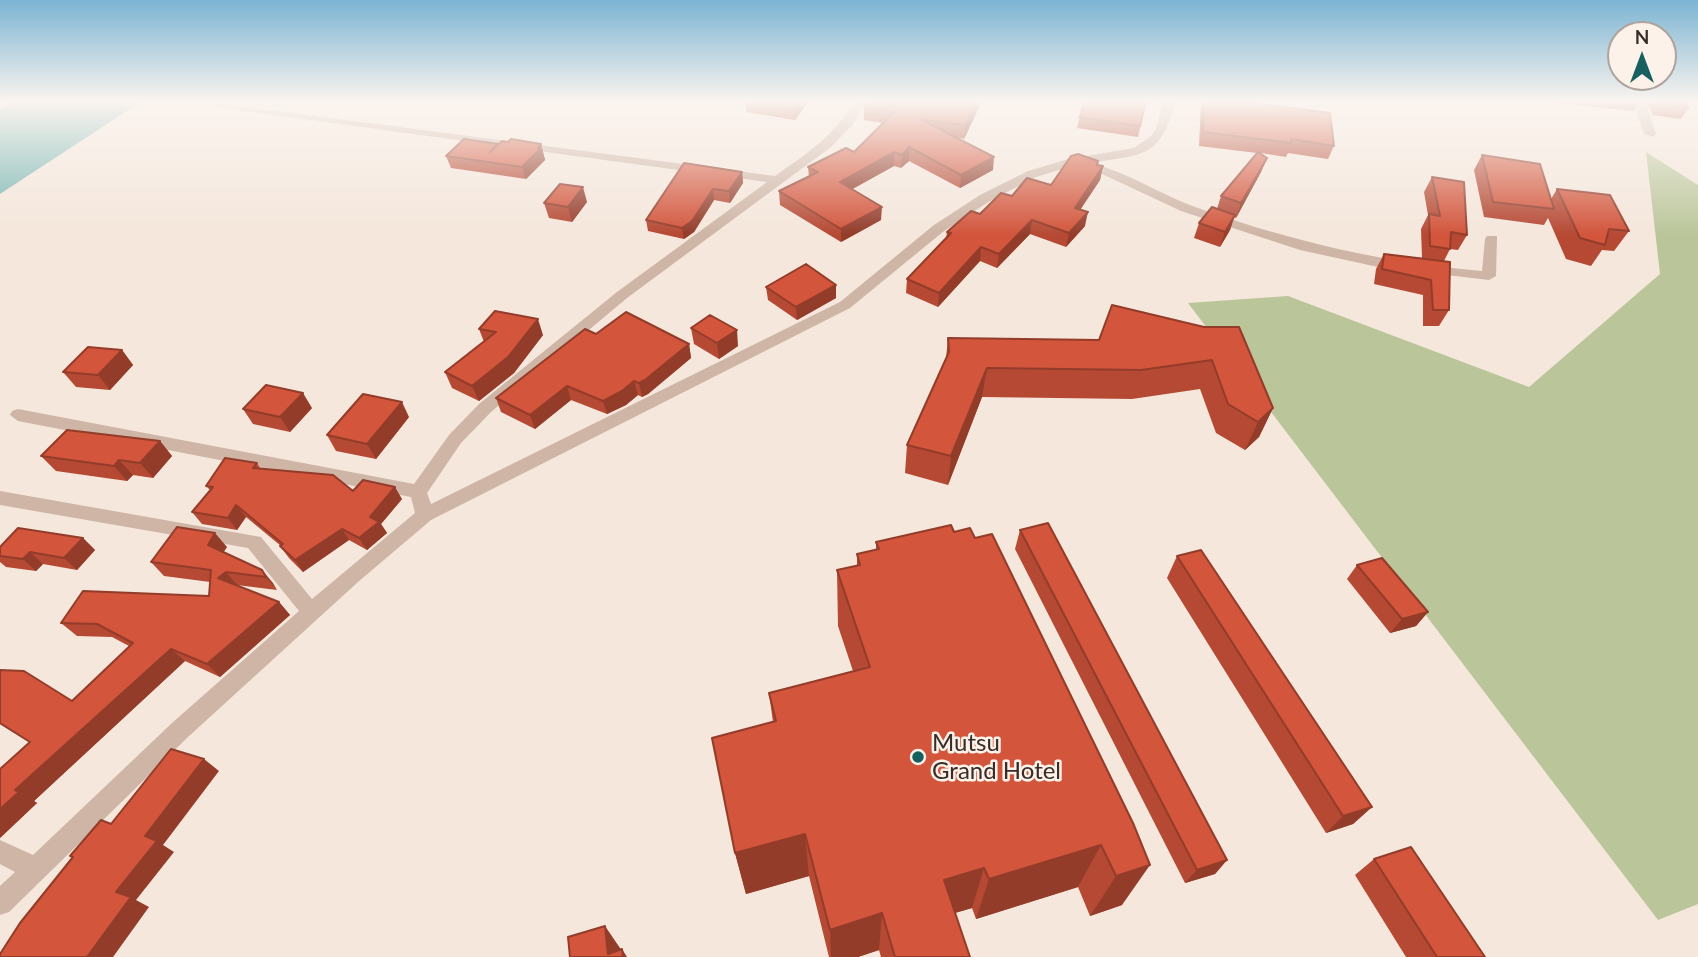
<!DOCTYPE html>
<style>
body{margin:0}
#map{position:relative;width:1698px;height:957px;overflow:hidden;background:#f5e7dc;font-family:Lato,sans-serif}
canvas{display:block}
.north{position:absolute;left:1607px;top:21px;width:70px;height:70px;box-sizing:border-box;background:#fcf2e9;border:2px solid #aea39c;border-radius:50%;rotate:0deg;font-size:19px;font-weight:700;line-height:28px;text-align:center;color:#3a2c28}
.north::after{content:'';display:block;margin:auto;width:24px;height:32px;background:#18605f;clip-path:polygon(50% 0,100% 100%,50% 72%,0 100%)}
</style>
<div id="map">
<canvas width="1698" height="957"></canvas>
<div class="north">N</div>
</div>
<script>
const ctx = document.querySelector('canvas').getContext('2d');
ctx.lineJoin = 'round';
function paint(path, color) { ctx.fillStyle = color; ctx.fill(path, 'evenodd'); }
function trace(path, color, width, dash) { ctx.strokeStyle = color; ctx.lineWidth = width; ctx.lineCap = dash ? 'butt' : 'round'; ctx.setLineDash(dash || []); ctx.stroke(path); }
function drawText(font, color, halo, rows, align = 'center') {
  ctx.font = font + ' Lato,sans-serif'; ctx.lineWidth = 5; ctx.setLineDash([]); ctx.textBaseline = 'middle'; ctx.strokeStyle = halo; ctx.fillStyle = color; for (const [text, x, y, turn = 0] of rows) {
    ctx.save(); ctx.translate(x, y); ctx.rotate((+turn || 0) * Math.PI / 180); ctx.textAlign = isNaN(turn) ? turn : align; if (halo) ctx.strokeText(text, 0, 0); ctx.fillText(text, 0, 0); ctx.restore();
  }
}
paint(new Path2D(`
 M1646,152L1698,185V904L1658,920L1188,303L1288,296L1529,387L1660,274Z`), '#bac69a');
paint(new Path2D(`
 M12,101H142L0,194V111Z`), '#77b5b3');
paint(new Path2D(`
 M854,101H865L853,124L831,147L627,298L491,412L461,443L427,493L431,504L840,302L934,225L980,195L1028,171L1068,159L1134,148L1151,136L1156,129L1163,101H1175C1161,159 1143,154 1090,163C1128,172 1161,195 1198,208C1291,241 1384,263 1482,271L1485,239L1487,236H1497L1496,276L1489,280L1378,267L1300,250L1181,211L1102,174L1075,165L1036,177L990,201L944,231L850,308L431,520L358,582L188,737L9,912L0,915V886L15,872L0,864V840L33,855L172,723L299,611L248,548L0,505V491L261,537L312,599L415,513L411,497L18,421L10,415L12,411L18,409L414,484L449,435L479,404L617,292L767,182L221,108L215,105L217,103L775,176C806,154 836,135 854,101Z
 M1633,101H1645L1656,134L1654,137L1644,134Z`), '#ceb5a6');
paint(new Path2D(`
 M746,101H809L795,120L746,112Z
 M982,101L964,139L956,137L993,170L960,188L909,161L901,168L894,166L852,189L881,220L841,242L780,205L779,191L809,177L808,167L854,152L883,123L864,120V107Z
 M1146,101L1138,137L1077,128L1080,116Z
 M1201,101H1253V103L1334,146L1328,159L1288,153L1286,157L1261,153L1267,158L1261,172L1236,218L1234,217L1230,230L1220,247L1194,238L1199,223L1217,209L1221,196L1257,153L1199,146Z
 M1556,101H1640L1634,111L1557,103Z
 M1646,101H1685L1689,108L1681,119L1653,115Z
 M498,144H541L545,160L526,179L451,168L446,156Z
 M1482,155L1551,199L1557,189L1629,231L1614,251L1602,250L1591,266L1566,259L1548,218L1544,225L1484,217L1474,170Z
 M1097,165L1103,166L1100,180L1080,210L1085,226L1066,247L1030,234L997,268L980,261L938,307L906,293L907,279L946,239L947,232L1012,196L1051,185Z
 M742,172L743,183L730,203L714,200L694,232L684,239L648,231L646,220Z
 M1432,177L1467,235L1458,250L1450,249L1444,261L1449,310L1439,326H1423V295L1374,284L1376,269L1384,254L1422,258L1421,229L1428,215L1424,192Z
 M587,202L572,222L549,218L544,203Z
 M766,287L836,298L797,320L768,300Z
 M1204,327L1273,408L1259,437L1245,450L1216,433L1200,389L1132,399L982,397L948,485L905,473L907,445L946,358L948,338L1099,340Z
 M691,328L738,346L719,359L694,344Z
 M479,329L543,335L514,373L479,401L452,388L445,372L484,342Z
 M596,334L689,344L691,358L648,394L642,397L638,395L626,405L607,414L571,400L535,429L501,412L496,398Z
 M122,350L133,365L110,390L76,387L63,372Z
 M312,408L290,432L253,424L243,409Z
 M409,417L376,459L336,451L327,435Z
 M160,441L172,456L153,478L133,475L127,481L56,471L41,456Z
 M257,463L260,468L353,491L402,499L381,524L387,533L367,550L349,540L303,572L289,558L280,546H281L246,517L237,530L202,524L192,512L210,490L206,486Z
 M1020,530L1227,860L1215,874L1185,883L1015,549Z
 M954,532L975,538L1133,823L1122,905L1090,916L1078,887L976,919L972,908L955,913L970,957H881L879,950L858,957H829L809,876L746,894L735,853L773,722L769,693L853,671L838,626L837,570L857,566V554L876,550V542Z
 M83,538L95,550L77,570L43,564L36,571L6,567L0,562V547Z
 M227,547L223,552L262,570L277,590L237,585L279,602L290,615L220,677L185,661L34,801L37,803L0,838L29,742L0,724V670L72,701L129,646L112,637L77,636L61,623L209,596L210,582L164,576L151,562Z
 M1177,556L1372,807L1353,824L1326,833L1167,578Z
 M1357,565L1428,612L1416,626L1390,633L1347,579Z
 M1374,859L1485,957H1406L1355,875Z`), '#b54934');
paint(new Path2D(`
 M801,101H809L795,120L794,110Z
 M977,101H982L964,139L965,125Z
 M541,144L545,160L526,179L522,167Z
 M909,147V161L901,168L902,155Z
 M894,152V166L840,196V182Z
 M994,157L993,170L960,188L961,175Z
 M1267,158L1261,172L1236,218L1241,203Z
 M1103,166L1100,180L1072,222L1075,208Z
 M742,172L743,183L730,203L729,191Z
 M583,187L587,202L572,222L568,207Z
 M713,189L714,200L694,232L684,239L682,228Z
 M882,207L881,220L841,242V229Z
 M1088,212L1085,226L1066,247L1069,233Z
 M1235,215L1230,230L1220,247L1225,232Z
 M1032,220L1030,234L997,268L999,254Z
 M981,247L980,261L938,307L939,293Z
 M836,285V298L797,320L796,307Z
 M538,319L543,335L514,373L479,401L472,386Z
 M737,330L738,346L719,359L717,343Z
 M689,344L691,358L648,394L642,397L639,383Z
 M122,350L133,365L110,390L98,375Z
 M987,368L982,397L948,485L951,456Z
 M634,381L638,395L626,405L607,414L603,401Z
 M567,386L571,400L535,429L530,415Z
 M303,393L312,408L290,432L280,417Z
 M402,402L409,417L376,459L367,444Z
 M1273,408L1259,437L1245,450L1258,422Z
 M160,441L172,456L153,478L140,463Z
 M119,460L133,475L127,481L114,466Z
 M395,487L402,499L381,524L387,533L367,550L359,538L370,517Z
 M236,505L246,517L237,530L228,518Z
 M342,529L349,540L303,572L295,560Z
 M215,533L227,547L219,559L208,545Z
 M83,538L95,550L77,570L64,558Z
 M30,552L43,564L36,571L23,559Z
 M262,570L273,583L277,590L266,577Z
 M226,572L237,585L230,592L218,578Z
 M279,602L290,615L220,677L207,664Z
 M1428,612L1416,626L1390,633L1402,619Z
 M171,649L185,661L34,801L15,790Z
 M204,759L219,771L163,845L174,852L136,900L149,907L113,957H87L116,892L145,836Z
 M19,792L37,803L0,838V809Z
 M1372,807L1353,824L1326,833L1343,816Z
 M805,834L809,876L746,894L735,853Z
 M1101,845L1078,887L976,919L989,879Z
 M1227,860L1215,874L1185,883L1197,870Z
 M1150,865L1122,905L1090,916L1116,876Z
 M984,868L972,908L934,919L944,880Z
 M882,913L879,950L858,957H831L830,930Z
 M605,926L622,951V949L627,957H610L608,954Z`), '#933c2a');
const building = new Path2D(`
 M746,101H801L794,110L746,102Z
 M867,101H977L965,125L920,119L994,157L961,175L909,147L902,155L894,152L840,182L882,207L841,229L779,191L818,172L808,167L846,148L854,152L894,112L864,107Z
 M1084,101H1146L1140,126L1079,117L1085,109L1081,112Z
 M1204,101H1253V103L1330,113L1334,146L1291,139V143L1203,132Z
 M1659,101H1685L1689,108L1660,105Z
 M464,139L498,144L490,152L502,141L508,142L511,139L541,144L538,148H541L522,167L446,156Z
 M1258,152L1267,158L1241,203L1221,196Z
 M1078,154L1098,161L1097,165L1103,166L1075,208L1088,212L1069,233L1032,220L999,254L981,247L939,293L907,279L951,233L947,232L971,211L980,214L1001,193L1012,196L1027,178L1051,185L1071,156Z
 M1482,155L1540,164L1554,209L1493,202Z
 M684,163L742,172L729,191L713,189L692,221L682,228L646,220Z
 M1432,177L1464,182L1467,235L1451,232L1450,249L1430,246L1429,214L1440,216Z
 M560,184L583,187L568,207L544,203Z
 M1557,189L1610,195L1629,231L1609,229L1605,245L1580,238Z
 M1212,207L1235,215L1225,232L1199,223Z
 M1384,254L1450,262L1449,310H1433L1431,280L1382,269Z
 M806,264L836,285L796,307L766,287Z
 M1112,305L1204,327H1239L1273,408L1258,422L1228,404L1212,360L1141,370L987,368L951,456L907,445L949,352L948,338L1099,340Z
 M495,311L538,319L508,357L472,386L445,372L496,332L479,329Z
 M626,312L689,344L645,380L639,383L634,381L622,391L603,401L567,386L530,415L496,398L585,329L596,334Z
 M710,315L737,330L717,343L691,328Z
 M88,347L122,350L98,375L63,372Z
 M266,385L303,393L280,417L243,409Z
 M363,394L402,402L367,444L327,435Z
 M67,430L160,441L140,463L119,460L114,466L41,456Z
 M225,458L257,463L253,468L333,475L353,491L363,480L395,487L370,517L379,522L359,538L342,529L295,560L280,546L283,544L236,505L228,518L192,512L213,487L206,486Z
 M1048,523L1227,860L1197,870L1020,530Z
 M951,525L954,532L970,528L975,538L992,534L1133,823L1150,865L1116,876L1101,845L989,879L984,868L944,880L970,957H895L882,913L830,930L805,834L735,853L712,738L776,721L769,693L870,667L837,570L860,565L857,554L879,549L876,542Z
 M177,527L215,533L208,545L262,570L266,577L226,572L218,578L279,602L207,664L171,649L15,790L19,792L0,809V769L30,742L0,723V670L24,671L72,701L133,643L97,624L61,623L83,591L209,596L211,570L151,562Z
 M18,528L83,538L64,558L30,552L23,559L0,556V547Z
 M1201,550L1372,807L1343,816L1177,556Z
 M1382,558L1428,612L1402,619L1357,565Z
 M171,749L204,759L145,836L157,841L116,892L131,897L87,957H0V954L20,923L73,857L70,856L101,820L111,824Z
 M1411,847L1485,957H1437L1374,859Z
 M605,926L608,954L622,949L623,957H570L568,937Z`);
paint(building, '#d2553c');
trace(building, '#933c2a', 2);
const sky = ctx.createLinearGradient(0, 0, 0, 235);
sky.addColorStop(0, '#7bb4d3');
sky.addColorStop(0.43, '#faf4ef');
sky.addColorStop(1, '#faf4ef00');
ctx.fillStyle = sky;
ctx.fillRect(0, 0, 1698, 235);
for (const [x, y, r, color] of [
 [918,757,7,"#18605f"]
]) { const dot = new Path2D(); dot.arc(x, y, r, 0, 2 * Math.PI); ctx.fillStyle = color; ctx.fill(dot); trace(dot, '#fcf2e9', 2.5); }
drawText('24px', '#3a2c28', '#fcf2e9', [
 ["Mutsu",932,743],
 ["Grand Hotel",932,771]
], 'left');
</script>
